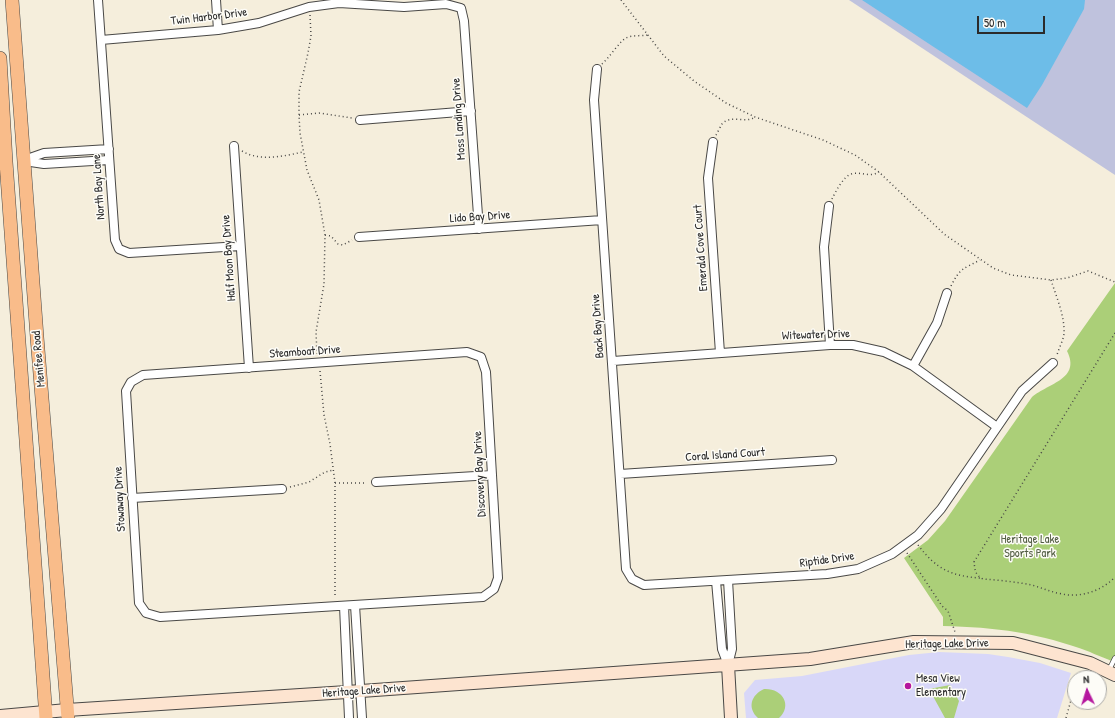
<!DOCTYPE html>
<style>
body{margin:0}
#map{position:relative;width:1115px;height:718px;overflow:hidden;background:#f5eedc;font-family:"Patrick Hand",sans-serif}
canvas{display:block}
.north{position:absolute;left:1067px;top:670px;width:40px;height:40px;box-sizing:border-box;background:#fdfcf7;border:1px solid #a9a8a5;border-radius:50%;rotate:356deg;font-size:11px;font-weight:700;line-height:16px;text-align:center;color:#2b2b2b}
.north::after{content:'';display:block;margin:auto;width:14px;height:18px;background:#b5179e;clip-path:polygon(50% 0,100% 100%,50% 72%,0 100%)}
.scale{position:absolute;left:977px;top:16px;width:68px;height:18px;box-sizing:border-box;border:2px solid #2b2b2b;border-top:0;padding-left:5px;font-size:12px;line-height:14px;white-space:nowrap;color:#2b2b2b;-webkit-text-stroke:3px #fdfcf7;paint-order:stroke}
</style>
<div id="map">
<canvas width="1115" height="718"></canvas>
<div class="north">N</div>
<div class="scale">50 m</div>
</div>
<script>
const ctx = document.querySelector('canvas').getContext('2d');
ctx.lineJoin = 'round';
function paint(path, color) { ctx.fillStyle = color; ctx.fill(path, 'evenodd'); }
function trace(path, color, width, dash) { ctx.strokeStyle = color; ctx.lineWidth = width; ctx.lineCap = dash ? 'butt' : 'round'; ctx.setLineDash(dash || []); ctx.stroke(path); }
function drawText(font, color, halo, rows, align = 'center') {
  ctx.font = font + ' "Patrick Hand",sans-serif'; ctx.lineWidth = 3; ctx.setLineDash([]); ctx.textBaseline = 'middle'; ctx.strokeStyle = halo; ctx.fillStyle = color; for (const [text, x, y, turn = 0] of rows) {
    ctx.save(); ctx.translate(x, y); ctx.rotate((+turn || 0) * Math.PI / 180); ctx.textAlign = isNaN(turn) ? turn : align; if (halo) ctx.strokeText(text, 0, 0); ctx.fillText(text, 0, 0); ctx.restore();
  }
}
paint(new Path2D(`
 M939,652L988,654L1008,657L1040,663L1071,673L1057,718H746L744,693L755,680L802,676L909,655Z`), '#d8d7f8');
paint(new Path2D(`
 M849,0H1115V175Z`), '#bfc2dd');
paint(new Path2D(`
 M1115,283V663C1107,658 1098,656 1090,652C1040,633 995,627 943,626V617L904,558L928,540L945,521L1032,397C1049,383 1081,379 1067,351Z
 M950,685L959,701L954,718H945L929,689Z
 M764,689C782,688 793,705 779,718H758C747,708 751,695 764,689Z`), '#abcf78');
paint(new Path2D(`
 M862,0H1085L1084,9L1042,85L1027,108Z`), '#6dbde8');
const lane = new Path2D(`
 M1109,670L1115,658`);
const street = new Path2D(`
 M98,0L115,240L119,249L129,253L240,246
 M216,0L218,30
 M101,40L218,30L259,23L309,7L339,3L404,7L446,4L461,8L464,21L479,229
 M597,69L594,100L626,569L632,579L644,585L827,574L858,569L892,554L918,535L941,509L1022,391L1053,363
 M360,120L471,111
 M713,142L708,178L720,353
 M234,146L249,368
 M24,160L44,153L109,149
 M24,161L44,164L109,160
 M829,206L824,247L830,345
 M359,237L602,220
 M467,352L481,357L486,372L498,578L494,589L483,597L160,617L146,613L139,603L126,391L131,382L143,375Z
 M613,361L830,345H853L884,352L913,366L997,427
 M913,366L937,323L947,293
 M620,474L832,460
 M376,482L492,475
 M132,498L282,489
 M716,581L722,649L728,665
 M355,605L362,718
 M344,606L349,718
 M728,665L732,649L728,580`);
const secondary = new Path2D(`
 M728,665L731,718
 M0,716L67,710L347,692L810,659L914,642L1013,643L1090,663L1115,675`);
const primary = new Path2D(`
 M12,0L37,337L68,718
 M0,58L6,162L46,718`);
trace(lane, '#494846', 5.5);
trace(street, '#494846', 10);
trace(secondary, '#494846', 14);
trace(primary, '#494846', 14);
trace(new Path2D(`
 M621,0L664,56L694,81L726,103L755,117L823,140L855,155L879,172L944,234L993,268L1011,275L1051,280L1067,278L1088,271L1115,282
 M310,15L311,36L308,53L299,92V115L300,133L307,170L319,200L325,235L324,284L316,332L317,354
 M602,64C609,58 620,41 626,38C632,35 641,36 648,35
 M299,115L319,113L352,118
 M716,135C718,132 720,127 722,124C731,114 746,124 755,117
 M242,151C260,162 284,156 303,152
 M832,199C836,191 843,177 851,174C861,171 869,178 879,172
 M325,235L331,236L338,244L343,245L352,240
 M1051,280C1056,296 1065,316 1064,334C1063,341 1059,348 1057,355
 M951,286C960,268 963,269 980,260
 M1115,333L974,562C975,570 975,575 983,579C999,580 1016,582 1032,585C1042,588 1051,592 1062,594C1080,598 1102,591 1115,577
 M320,371L324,415L330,444L335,483V598
 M335,483H367
 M290,487L309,482L325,472L334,470
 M918,545C936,569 951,576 980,578
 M907,553L942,606L948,611L955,632
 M1082,678L1085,673
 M1066,718L1071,700L1075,692`), '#494846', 1.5, [1, 3]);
trace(lane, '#fff', 4);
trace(street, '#fff', 8);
trace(secondary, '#fde4d0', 12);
trace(primary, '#f9bc8a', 13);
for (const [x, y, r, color] of [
 [908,686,4,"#b5179e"]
]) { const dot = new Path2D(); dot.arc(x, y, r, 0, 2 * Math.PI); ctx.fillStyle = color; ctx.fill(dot); trace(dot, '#fdfcf7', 1.5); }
drawText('12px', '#2b2b2b', '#fdfcf7', [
 ["Twin Harbor Drive",209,17,-7],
 ["Moss Landing Drive",459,119,-94],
 ["North Bay Lane",99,187,-94],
 ["Lido Bay Drive",480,217,-4],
 ["Emerald Cove Court",701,248,-94],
 ["Half Moon Bay Drive",229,258,-94],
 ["Back Bay Drive",598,326,-94],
 ["Witewater Drive",816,335,-2],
 ["Steamboat Drive",305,352,-4],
 ["Menifee Road",39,359,-95],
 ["Coral Island Court",725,455,-4],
 ["Discovery Bay Drive",480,474,-93],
 ["Stowaway Drive",120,499,-93],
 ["Riptide Drive",827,560,-8],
 ["Heritage Lake Drive",947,644,-1],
 ["Heritage Lake Drive",364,691,-4]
]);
drawText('12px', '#515c42', '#fdfcf7', [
 ["Heritage Lake",1030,540],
 ["Sports Park",1030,554]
]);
drawText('12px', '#2b2b2b', '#fdfcf7', [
 ["Mesa View",916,679],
 ["Elementary",916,693]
], 'left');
</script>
